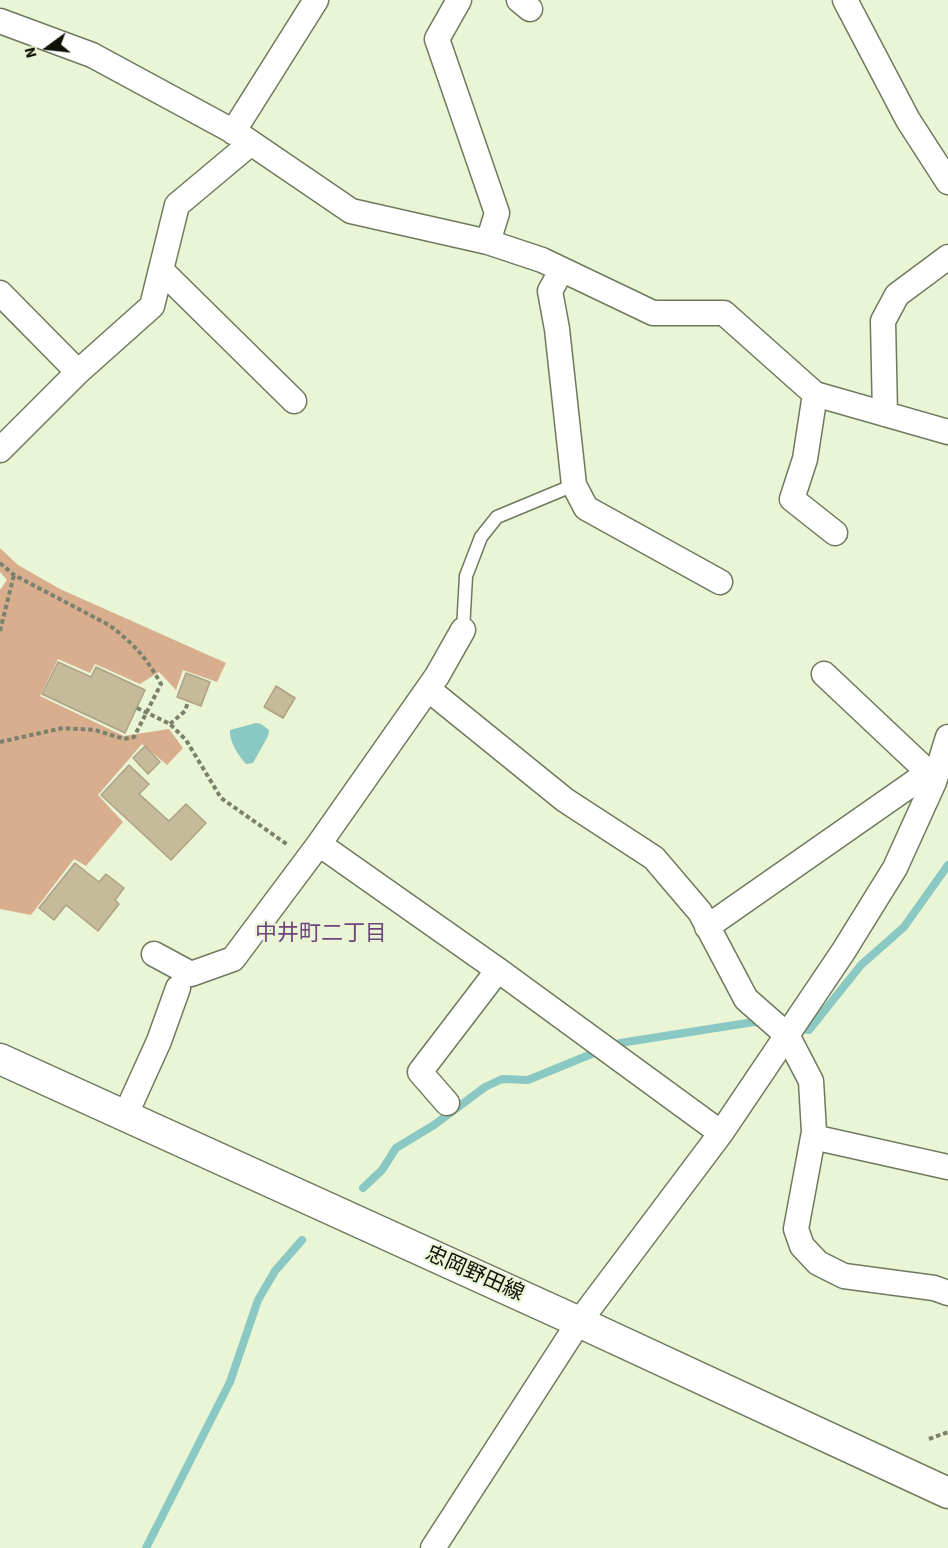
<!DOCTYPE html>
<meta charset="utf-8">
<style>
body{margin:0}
#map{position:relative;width:948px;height:1548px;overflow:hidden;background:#e9f5d4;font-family:"Source Sans 3",sans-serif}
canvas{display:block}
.north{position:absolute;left:18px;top:18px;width:60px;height:60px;-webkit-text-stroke:4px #e9f5d4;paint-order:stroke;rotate:255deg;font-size:16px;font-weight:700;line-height:24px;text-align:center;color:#0d1107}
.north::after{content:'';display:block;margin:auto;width:21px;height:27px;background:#0d1107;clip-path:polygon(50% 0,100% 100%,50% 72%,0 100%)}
</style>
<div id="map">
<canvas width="948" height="1548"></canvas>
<div class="north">N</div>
</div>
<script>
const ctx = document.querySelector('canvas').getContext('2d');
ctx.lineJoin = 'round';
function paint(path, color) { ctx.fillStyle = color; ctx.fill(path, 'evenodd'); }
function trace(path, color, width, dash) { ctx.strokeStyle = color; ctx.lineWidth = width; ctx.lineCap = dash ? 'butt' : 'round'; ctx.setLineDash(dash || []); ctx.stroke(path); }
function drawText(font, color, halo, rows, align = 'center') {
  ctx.font = font + ' "Source Sans 3","Noto Sans JP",sans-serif'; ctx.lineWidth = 4.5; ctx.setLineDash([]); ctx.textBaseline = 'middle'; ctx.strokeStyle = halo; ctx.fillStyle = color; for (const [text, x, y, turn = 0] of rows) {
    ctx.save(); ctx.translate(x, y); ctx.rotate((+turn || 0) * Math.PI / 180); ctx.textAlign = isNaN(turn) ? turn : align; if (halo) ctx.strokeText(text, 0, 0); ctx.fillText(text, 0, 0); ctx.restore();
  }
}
paint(new Path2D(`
 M0,548L18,565L60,589L226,663L217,682L183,670L176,690L159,672L140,684L95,664L90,673L58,659L40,696L124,736L169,729L183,748L167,765L142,744L98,795L123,822L86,866L74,859L31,915L0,909V590L7,580L0,572Z`), '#d8ae8f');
paint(new Path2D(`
 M256,723L261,724L269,730L268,736L253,763L246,764C239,756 229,742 230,730Z`), '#89c8c3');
trace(new Path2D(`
 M796,1028L809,1030L861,965L904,927L948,865
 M620,1043L754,1022L764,1023
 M363,1188L382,1170L396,1148L434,1125L485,1087L502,1079L528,1080L594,1053
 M146,1548L230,1382L258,1300L275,1271L302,1240`), '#89c8c3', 8);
const building = new Path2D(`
 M58,662L91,677L96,667L145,690L125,733L42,694Z
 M186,673L210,682L201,706L177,697Z
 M276,686L295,698L283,718L264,707Z
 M145,746L160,762L148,774L133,758Z
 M129,765L149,784L139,794L169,821L186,804L206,823L171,860L101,795Z
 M75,863L99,882L106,874L124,888L115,900L119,904L98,931L66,905L54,920L39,908Z`);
paint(building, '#c5ba9a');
trace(building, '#ada283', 1.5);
const service = new Path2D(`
 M463,630L466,576L481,537L497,517L574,485`);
const minor = new Path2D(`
 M459,0L437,39L497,213L488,242
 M519,0L530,9
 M845,0L908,120L948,182
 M0,21L92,55L238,134L351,211L488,242L542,260L653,313H724L815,394L948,432
 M233,132L316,0
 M161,270L294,401
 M561,271L550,291L557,329L574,485L586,508L720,582
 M0,293L78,372
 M815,394L805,459L792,499L835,533
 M885,414L883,321L897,295L948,257
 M0,450L78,372L152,306L177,205L251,143
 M463,630L437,676L319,844L498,970L721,1133
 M824,674L928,772
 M428,689L565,800L654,858L700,912L746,999L787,1035L811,1081L814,1132L796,1229L802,1246L818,1263L844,1276L934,1288L948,1293
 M707,927L939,765
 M154,954L191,974L233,959L319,844
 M447,1103L420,1072L498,970
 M125,1116L159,1041L178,988
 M813,1137L948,1167
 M433,1548L579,1322L721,1133L843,952L895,868L934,782L948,737`);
const tertiary = new Path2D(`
 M0,1059L579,1322L948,1493`);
trace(service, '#6f795d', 15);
trace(minor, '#6f795d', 27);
trace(tertiary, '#6f795d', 33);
trace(new Path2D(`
 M0,563L14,575L109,625C133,643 146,657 161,684L134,737L124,739L95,730L63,728L0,742
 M0,631L14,575
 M137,708L170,724L186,740L221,798L288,845
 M170,724L185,711L188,702
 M929,1439L948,1432`), '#7a826c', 4, [4.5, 3]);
trace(service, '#fff', 12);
trace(minor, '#fff', 24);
trace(tertiary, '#fff', 30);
drawText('21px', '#0d1107', '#e9f5d4', [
 ["忠岡野田線",474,1275,24]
]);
drawText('22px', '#6d447c', '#e9f5d4', [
 ["中井町二丁目",321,935]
]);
</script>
